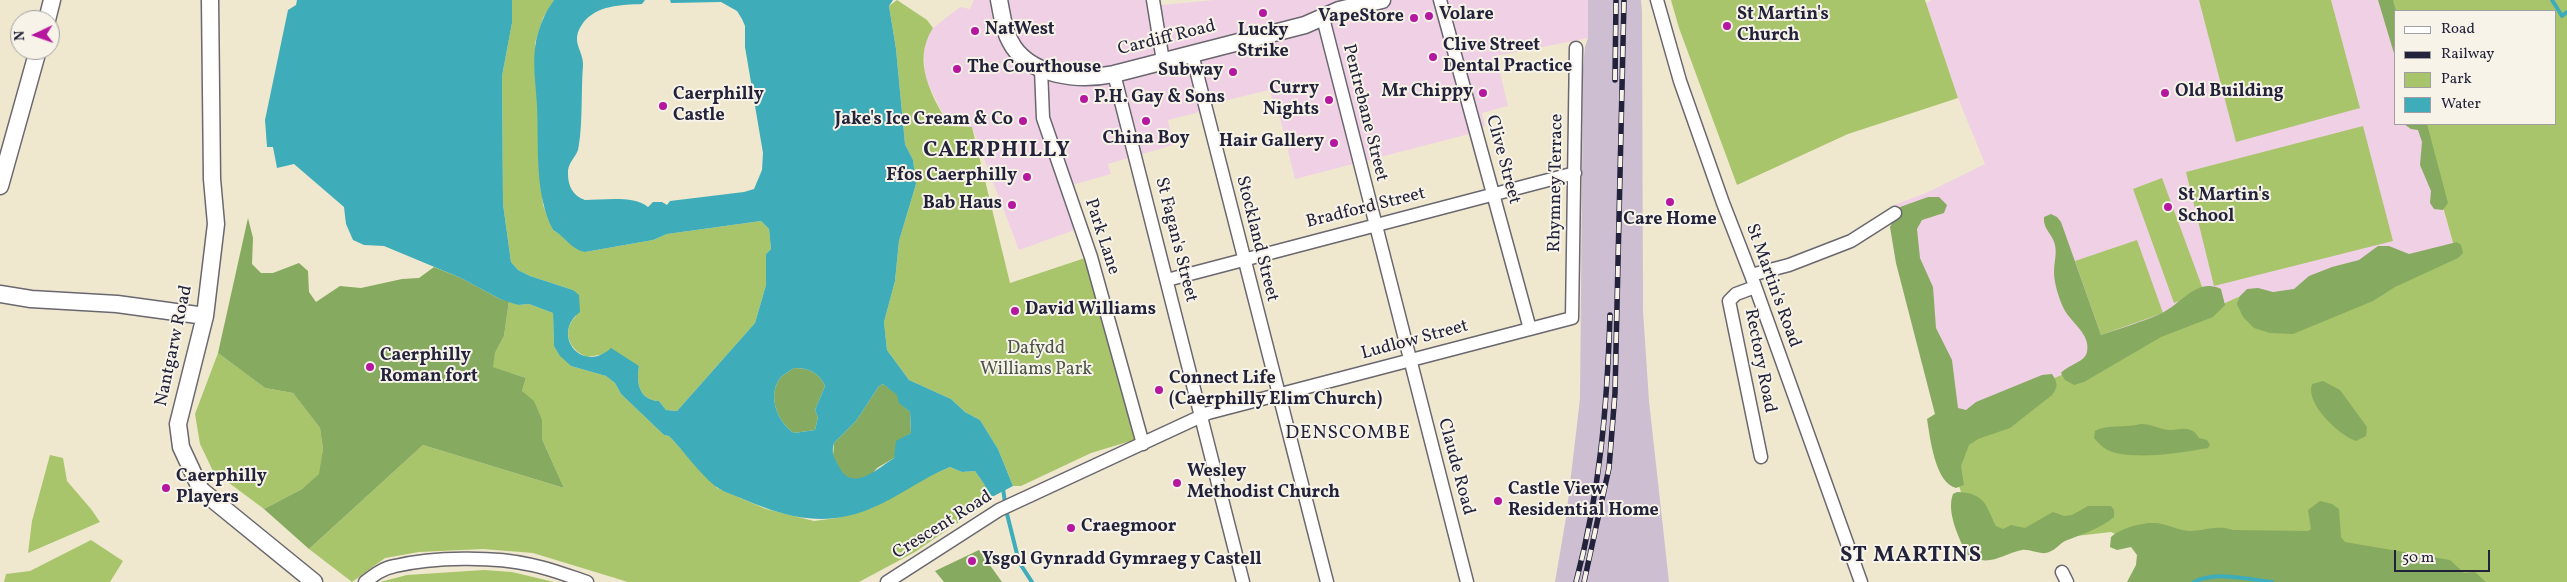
<!DOCTYPE html>
<html>
<head>
<meta charset="utf-8">
<style>
  body { margin:0 }
  #map { position:relative; width:2567px; height:582px; overflow:hidden; background:#efe8cf; font-family:Vollkorn,serif }
  canvas { display:block }
  .legend { position:absolute; left:2394px; top:10px; width:162px; height:115px; box-sizing:border-box; background:#f7f3e8; border:1px solid #a29fa3; margin:0; padding:6px 9px; list-style:none; font-size:15px; color:#22223b }
  .legend li { display:flex; align-items:center; gap:10px; height:25px }
  .legend b { width:25px; border:1px solid #a29fa3 }
  .north { position:absolute; left:10px; top:10px; width:50px; height:50px; box-sizing:border-box; background:#f7f3e8; border:1px solid #a29fa3; border-radius:50%; rotate:267deg; font-size:14px; font-weight:700; line-height:20px; text-align:center; color:#22223b }
  .north::after { content:''; display:block; margin:auto; width:18px; height:22px; background:#b5179e; clip-path:polygon(50% 0,100% 100%,50% 72%,0 100%) }
  .scale { position:absolute; left:2394px; top:550px; width:96px; height:22px; box-sizing:border-box; border:2px solid #22223b; border-top:0; padding-left:6px; font-size:15px; line-height:18px; white-space:nowrap; color:#22223b; -webkit-text-stroke:4px #f7f3e8; paint-order:stroke }
</style>
</head>
<body>
<div id="map">
<canvas width="2567" height="582"></canvas>
<ul class="legend">
<li><b style="height:6px;background:#fff"></b>Road</li>
<li><b style="height:6px;background:#22223b"></b>Railway</li>
<li><b style="height:14px;background:#a9c56b"></b>Park</li>
<li><b style="height:14px;background:#3eadb9"></b>Water</li>
</ul>
<div class="north">N</div>
<div class="scale">50 m</div>
</div>
<script>
const ctx = document.querySelector('canvas').getContext('2d');
ctx.lineJoin = 'round';
function fillPath(path, color) {
  ctx.fillStyle = color;
  ctx.fill(path, 'evenodd');
}
function strokePath(path, color, width, dash) {
  ctx.strokeStyle = color;
  ctx.lineWidth = width;
  ctx.lineCap = dash ? 'butt' : 'round';
  ctx.setLineDash(dash || []);
  ctx.stroke(path);
}
function write(font, color, halo, rows, align = 'center') {
  ctx.font = font + ' Vollkorn,serif';
  ctx.lineWidth = 4;
  ctx.setLineDash([]);
  ctx.textBaseline = 'middle';
  ctx.strokeStyle = halo;
  ctx.fillStyle = color;
  for (const [text, x, y, turn = 0] of rows) {
    ctx.save();
    ctx.translate(x, y);
    ctx.rotate((+turn || 0) * Math.PI / 180);
    ctx.textAlign = isNaN(turn) ? turn : align;
    if (halo) ctx.strokeText(text, 0, 0);
    ctx.fillText(text, 0, 0);
    ctx.restore();
  }
}
fillPath(new Path2D(`
  M974 0H1143L1162 5 1214 0H1588V38L1496 56 1508 106 1482 113 1485 126 1469 134 1295 179 1280 118 1269 90 1215 103 1196 113 1168 120 1173 145 1108 164 1111 174 1072 185 1042 111 1080 228 1019 250 972 127 949 126 925 78 924 51 927 37 933 28 960 7 970 9Z
  M1932 0H2386L2396 39V124H2420L2455 251 2269 325 2252 291 1966 417 1935 414 1896 263 1890 227 1895 219 1894 205 1926 193 1985 164 1958 98 1926 3Z`), '#f0d0e5');
fillPath(new Path2D(`
  M1588 0H1641L1642 11 1643 311 1649 401 1669 582H1555L1566 518 1580 399 1583 69 1585 47 1588 38Z`), '#cebed2');
fillPath(new Path2D(`
  M512 0H554L543 18 535 43 541 182 543 205 553 230C564 236 572 249 585 252L653 240 667 234 761 221 769 229 771 249 766 254V285L755 323 677 411 666 410 659 401C639 400 636 383 639 366L605 354 587 357C569 350 561 331 576 316L573 290 530 276 518 270 511 262 503 204 502 76 512 23Z
  M897 0 927 20 933 28C911 62 932 95 949 126L972 127 1010 283 1091 256 1144 437 1091 453 1021 486H1013L998 449 980 420 965 412 951 399 909 380 887 350 884 322 895 281 899 241 916 184 913 160 905 144 896 49 889 6Z
  M1671 0H1925L1958 98 1848 134 1737 185 1679 28Z
  M2199 0H2331L2360 108 2236 142Z
  M2386 0H2567V582H2308L2159 555 2111 532 2042 540 1992 554 1961 492 1935 414 1966 417 2252 291 2269 325 2455 250 2420 124H2556V11H2396Z
  M2363 126 2393 241 2214 286 2186 172Z
  M2162 178 2204 292 2174 303 2133 189Z
  M2137 240 2163 313 2101 335 2075 261Z
  M509 301 518 305 529 304 553 313 554 346 571 366 606 376 615 383 621 394 664 435 669 436 717 488 766 509 814 521 837 518 872 508 922 479 950 467 962 472 975 471 984 484 990 498 988 502 915 552 859 582H628L533 553 483 549 419 552 385 558 352 582 309 549 423 445 564 488 542 439V420L522 391 526 378 492 367 495 353 504 336Z
  M218 353 265 388 293 393 320 428 323 449 320 474 302 489 264 509 213 471 200 444 195 414Z
  M50 455 63 458 67 481 91 509 100 522 28 553 32 521Z
  M91 540 123 561 110 582H4L6 574 30 571Z
  M484 570 512 572 554 582H380L407 575Z`), '#a9c56b');
fillPath(new Path2D(`
  M2378 0H2393L2396 11V60Z
  M2404 124H2427L2448 203 2443 210 2434 209 2430 203 2431 191 2420 165 2422 142 2418 130 2411 129Z
  M1928 197H1939L1947 205 1944 213 1922 220 1917 229 1920 258 1933 287 1936 328 1952 360 1958 408 1966 410 1976 402 2042 375 2052 374C2058 383 2058 387 2052 395L2010 428 1978 439 1969 445 1961 466 1964 485 1956 488C1935 483 1930 437 1927 419L1935 414 1896 263 1890 227 1900 207Z
  M2051 214 2057 217 2061 222 2101 335C2121 328 2142 322 2160 314 2181 305 2196 277 2221 289L2225 305 2213 317 2161 337 2084 382 2074 385 2065 380 2061 373C2068 365 2085 362 2087 352 2091 334 2071 323 2064 309 2059 299 2054 283 2054 272 2054 262 2057 254 2055 245 2053 234 2043 230 2044 217Z
  M248 218 253 238 252 264 261 273H273L299 263 308 271 309 292 316 302 340 286 361 288 402 279 419 278 434 267 461 278 500 299 509 301 504 336 495 353 493 367 526 378 522 391 534 401 542 420V439L564 488 423 445 309 549 264 509 302 489 319 474 323 449 320 428 293 393 265 388 218 353Z
  M2457 242 2461 245 2463 253 2458 258 2395 287 2373 301 2293 334 2270 333 2254 328 2243 317 2237 304 2240 296 2247 289 2258 288 2273 292 2294 289 2309 276 2332 267 2359 260 2378 246H2389L2409 254Z
  M794 368C808 368 819 372 825 386L815 410 818 417 815 430 794 433C778 423 766 395 781 377 784 374 790 371 794 368Z
  M2323 381 2340 390 2367 427 2366 436 2356 441C2339 435 2305 404 2312 384Z
  M883 384 898 395 900 403 910 412 911 433 903 438 894 458 877 468 871 475 855 480 845 476 840 471 833 457 834 443 856 421 879 386Z
  M2141 424C2154 424 2159 430 2171 430 2176 430 2182 428 2187 429 2193 430 2196 433 2199 438L2207 440 2210 445 2208 448C2179 453 2145 459 2116 453 2106 451 2100 445 2094 438L2095 431C2107 424 2126 428 2141 424Z
  M1957 492C1985 493 1985 504 1996 526L2003 529 2011 525 2025 528 2053 512 2064 516 2072 515 2088 506H2111L2114 510V517C2100 529 2082 534 2065 541 2058 545 2055 551 2046 553 2038 554 2030 549 2022 550 2002 554 1990 568 1967 555 1959 538 1946 512 1953 494Z
  M2320 501 2332 504 2339 509 2341 537 2345 542 2450 560 2464 573 2475 572 2486 582H2127L2136 565 2137 555 2131 547 2117 550 2110 547 2111 537C2119 529 2142 522 2154 523 2166 523 2178 531 2192 531 2207 530 2218 525 2233 530L2308 531 2311 529 2308 510Z
  M979 550 1002 582H944L935 571Z`), '#86aa5f');
fillPath(new Path2D(`
  M297 0H512V23L502 76 503 204 511 262 518 270 530 276 573 290 579 295 580 312C550 334 582 375 611 348L639 366C636 383 639 400 659 401L666 410 677 411 755 323 766 285V254L771 249 769 229 761 221 667 234 653 240 585 252C572 250 564 236 553 230 534 193 539 147 537 106 536 86 532 62 536 41 539 27 545 12 554 0H645L642 4C621 5 597 5 583 23 569 42 584 50 583 66 581 89 583 128 578 150 575 158 567 164 568 174 568 186 573 196 585 200 603 200 634 195 648 207L653 202H662L667 205 670 201 744 192 754 189 762 170 763 153 745 47V26L742 19 737 11 721 2 671 3 670 0H893L889 6 896 49 905 144 913 160 916 184 899 241 895 281 884 322 887 350 909 380 951 399 965 412 980 420 998 449 1013 486 990 498 984 484 975 471 962 472 950 467C922 478 899 497 872 508 826 528 787 518 743 499 734 495 723 492 715 486 697 471 685 452 669 436L664 435 621 394 615 383 606 376 571 366 560 356 554 346 553 313 529 304 518 305 500 299 461 278 384 246 364 245 353 240 346 224 344 207 294 164 277 168 273 147H267L265 120 288 10 296 5ZM794 368C808 368 819 372 825 386L815 410 818 417 815 430 794 433C778 423 766 395 781 377 784 374 790 371 794 368ZM883 384 897 395 899 403 910 412 911 433 896 441 894 458C877 469 851 494 838 465 834 457 831 453 834 443L856 421 879 386Z`), '#3eadb9');
strokePath(new Path2D(`
  M2552 0 2562 16 2567 12
  M1003 488 1005 503
  M1006 510 1019 562 1032 582
  M2194 582C2216 571 2247 579 2272 582`), '#3eadb9', 4);
const minor = new Path2D(`
  M1153 0 1163 61
  M1440 0 1530 329
  M1657 0 1680 81 1723 203 1751 275 1861 582
  M1323 18 1467 582
  M1192 54 1327 582
  M1041 69 1043 118 1091 257 1143 444
  M1114 74 1243 582
  M1751 275 1789 265 1851 241 1895 213
  M1167 280 1575 173
  M1755 287 1736 294 1729 301 1761 457
  M2062 572 2067 582
  M365 582C374 575 383 568 395 566 433 557 494 556 532 565 551 569 569 576 587 582
  M887 582 999 510 1208 413 1572 318 1576 48`);
const major = new Path2D(`
  M210 0 212 179 216 224 205 316 178 424 181 447 201 490 314 582
  M999 0C1002 14 1003 29 1010 41 1028 77 1080 81 1114 74L1305 25 1339 10 1382 0
  M47 20 52 0
  M0 186 38 50
  M0 294 31 299 117 304 205 316`);
strokePath(minor, '#6a676f', 15);
strokePath(major, '#6a676f', 19);
strokePath(minor, '#fff', 12);
strokePath(major, '#fff', 16);
const rail = new Path2D(`
  M1615 80 1616 0
  M1576 582C1600 491 1607 409 1610 315
  M1584 582 1609 468 1615 393 1624 0`);
strokePath(rail, '#22223b', 5.5);
strokePath(rail, '#f7f3e8', 4, [11]);
for (const [x, y, r, color] of [
  [1263,13,5,"#b5179e"],
  [1429,16,5,"#b5179e"],
  [1414,18,5,"#b5179e"],
  [1727,26,5,"#b5179e"],
  [975,31,5,"#b5179e"],
  [1433,57,5,"#b5179e"],
  [957,69,5,"#b5179e"],
  [1233,72,5,"#b5179e"],
  [1483,93,5,"#b5179e"],
  [2165,93,5,"#b5179e"],
  [1084,99,5,"#b5179e"],
  [1329,100,5,"#b5179e"],
  [663,106,5,"#b5179e"],
  [1023,121,5,"#b5179e"],
  [1146,121,5,"#b5179e"],
  [1334,143,5,"#b5179e"],
  [1027,177,5,"#b5179e"],
  [1670,202,5,"#b5179e"],
  [1012,205,5,"#b5179e"],
  [2168,207,5,"#b5179e"],
  [1015,311,5,"#b5179e"],
  [370,367,5,"#b5179e"],
  [1159,390,5,"#b5179e"],
  [1177,483,5,"#b5179e"],
  [166,488,5,"#b5179e"],
  [1498,501,5,"#b5179e"],
  [1071,528,5,"#b5179e"],
  [972,561,5,"#b5179e"]
]) {
  const dot = new Path2D();
  dot.arc(x, y, r, 0, 2 * Math.PI);
  ctx.fillStyle = color;
  ctx.fill(dot);
  strokePath(dot, '#f7f3e8', 2);
}
write('bold 18px', '#22223b', '#f7f3e8', [
  ["Volare",1439,16],
  ["St Martin's",1737,16],
  ["Church",1737,37],
  ["VapeStore",1404,18,"right"],
  ["NatWest",985,31],
  ["Lucky",1263,32,"center"],
  ["Strike",1263,53,"center"],
  ["Clive Street",1443,47],
  ["Dental Practice",1443,68],
  ["The Courthouse",967,69],
  ["Subway",1223,72,"right"],
  ["Curry",1319,90,"right"],
  ["Nights",1319,111,"right"],
  ["Mr Chippy",1473,93,"right"],
  ["Old Building",2175,93],
  ["Caerphilly",673,96],
  ["Castle",673,117],
  ["P.H. Gay & Sons",1094,99],
  ["Jake's Ice Cream & Co",1013,121,"right"],
  ["China Boy",1146,140,"center"],
  ["Hair Gallery",1324,143,"right"],
  ["Ffos Caerphilly",1017,177,"right"],
  ["St Martin's",2178,197],
  ["School",2178,218],
  ["Bab Haus",1002,205,"right"],
  ["Care Home",1670,221,"center"],
  ["David Williams",1025,311],
  ["Caerphilly",380,357],
  ["Roman fort",380,378],
  ["Connect Life",1169,380],
  ["(Caerphilly Elim Church)",1169,401],
  ["Wesley",1187,473],
  ["Methodist Church",1187,494],
  ["Caerphilly",176,478],
  ["Players",176,499],
  ["Castle View",1508,491],
  ["Residential Home",1508,512],
  ["Craegmoor",1081,528],
  ["Ysgol Gynradd Gymraeg y Castell",982,561]
], 'left');
write('18px', '#22223b', '#f7f3e8', [
  ["Cardiff Road",1167,39,-14],
  ["Pentrebane Street",1364,113,76],
  ["Clive Street",1502,160,75],
  ["Rhymney Terrace",1557,183,-89],
  ["Bradford Street",1366,209,-14],
  ["Park Lane",1101,237,72],
  ["Stockland Street",1256,239,76],
  ["St Fagan's Street",1175,240,76],
  ["St Martin's Road",1772,286,70],
  ["Ludlow Street",1415,341,-15],
  ["Nantgarw Road",175,346,-78],
  ["Rectory Road",1759,361,79],
  ["Claude Road",1455,467,75],
  ["Crescent Road",943,526,-32]
]);
write('18px', '#4a5349', '#f7f3e8', [
  ["Dafydd",1036,350],
  ["Williams Park",1036,371]
]);
ctx.letterSpacing = '1px';
write('19px', '#22223b', '#f7f3e8', [
  ["DENSCOMBE",1348,435]
]);
ctx.letterSpacing = '0px';
ctx.letterSpacing = '1px';
write('bold 22px', '#22223b', '#f7f3e8', [
  ["CAERPHILLY",997,152],
  ["ST MARTINS",1911,557]
]);
ctx.letterSpacing = '0px';
</script>
</body>
</html>
